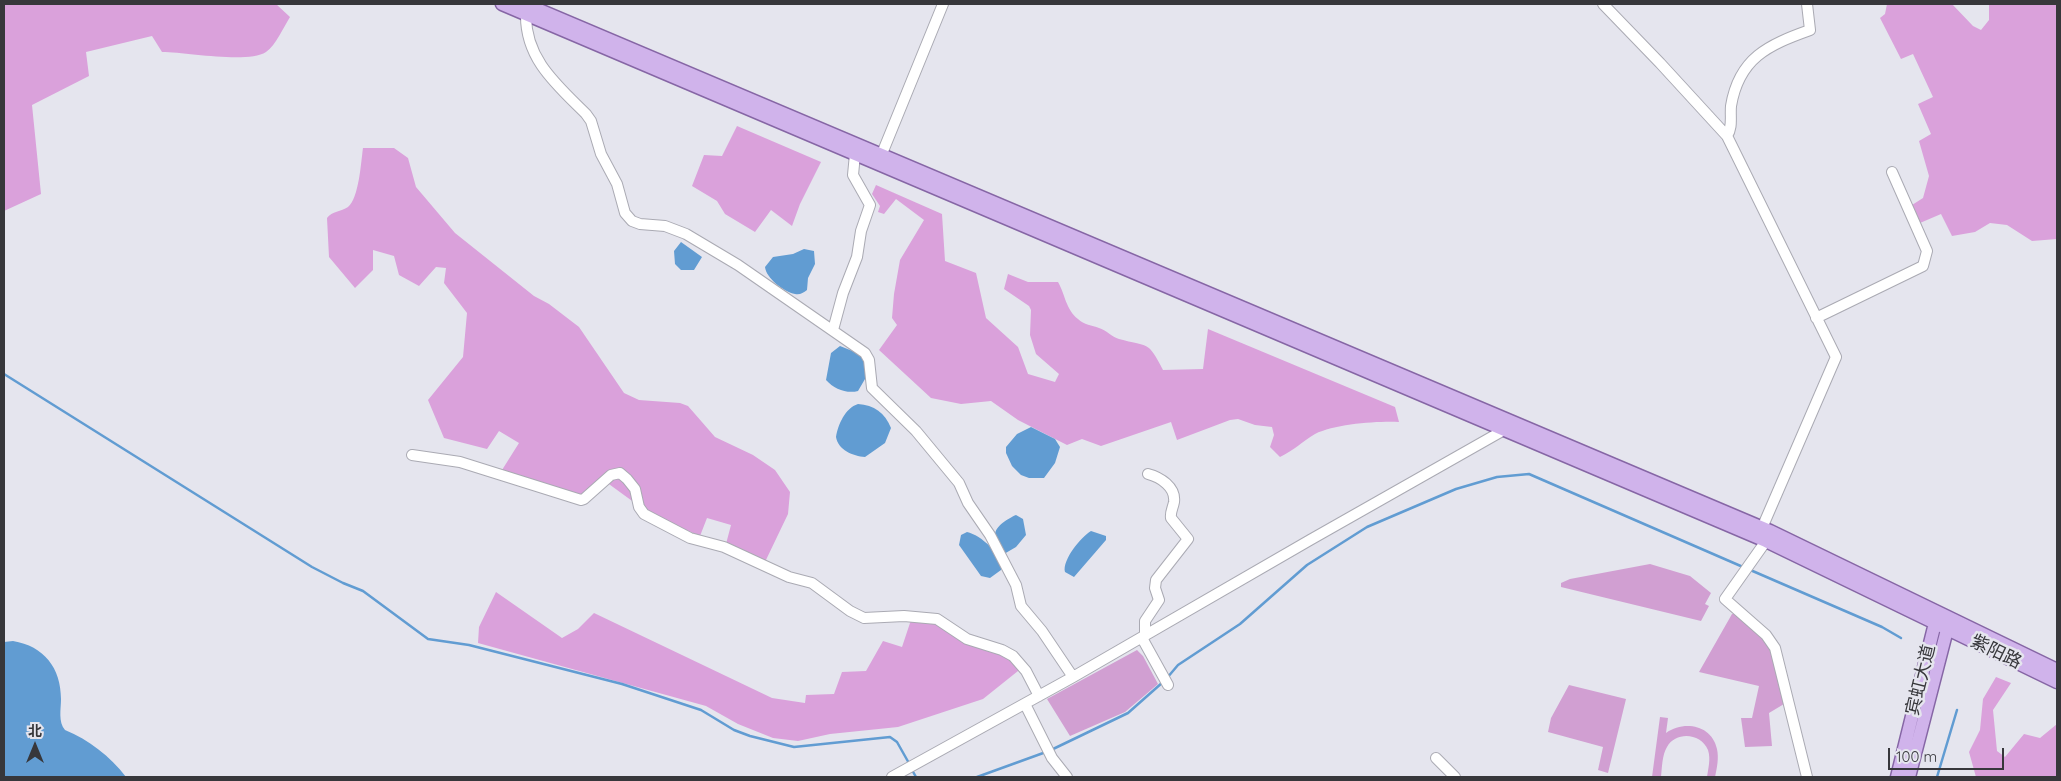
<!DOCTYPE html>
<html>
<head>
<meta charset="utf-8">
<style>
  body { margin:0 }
  #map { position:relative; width:2061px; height:781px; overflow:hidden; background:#e5e5ee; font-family:Quicksand,"Noto Sans SC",sans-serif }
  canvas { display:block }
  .frame { position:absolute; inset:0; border:5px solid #37373b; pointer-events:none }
  .north { position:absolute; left:10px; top:721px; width:50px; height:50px; -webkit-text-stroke:4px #e5e5ee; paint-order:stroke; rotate:0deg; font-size:14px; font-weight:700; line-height:20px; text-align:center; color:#37373b }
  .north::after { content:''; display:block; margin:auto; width:18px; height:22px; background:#37373b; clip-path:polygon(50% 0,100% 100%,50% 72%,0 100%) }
  .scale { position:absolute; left:1888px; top:748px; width:116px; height:22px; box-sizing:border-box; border:2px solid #37373b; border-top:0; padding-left:6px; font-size:15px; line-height:18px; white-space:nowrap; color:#37373b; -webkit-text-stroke:4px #e5e5ee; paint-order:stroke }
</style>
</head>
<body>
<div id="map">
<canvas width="2061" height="781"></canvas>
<div class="frame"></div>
<div class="north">北</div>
<div class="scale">100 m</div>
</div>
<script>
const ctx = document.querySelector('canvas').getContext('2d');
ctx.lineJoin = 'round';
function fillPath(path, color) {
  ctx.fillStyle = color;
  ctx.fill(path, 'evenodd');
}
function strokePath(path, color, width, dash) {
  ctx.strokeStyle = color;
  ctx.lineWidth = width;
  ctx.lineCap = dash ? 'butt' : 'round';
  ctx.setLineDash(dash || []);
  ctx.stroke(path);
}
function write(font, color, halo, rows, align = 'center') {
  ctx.font = font + ' Quicksand,"Noto Sans SC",sans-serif';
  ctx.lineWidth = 5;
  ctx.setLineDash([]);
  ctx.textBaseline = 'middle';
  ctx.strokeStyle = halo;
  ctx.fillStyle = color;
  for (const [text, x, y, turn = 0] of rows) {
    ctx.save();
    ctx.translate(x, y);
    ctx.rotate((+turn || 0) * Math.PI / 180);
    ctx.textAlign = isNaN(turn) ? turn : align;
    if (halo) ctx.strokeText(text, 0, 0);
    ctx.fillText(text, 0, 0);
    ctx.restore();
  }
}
fillPath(new Path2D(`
  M1650 564 1690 576 1711 593 1705 604 1709 606 1701 621 1561 587V583L1570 579Z
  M1732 614H1734L1764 637 1773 652 1784 704 1769 713 1772 746 1745 747 1741 718H1752L1759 686 1699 672Z
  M1137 650 1143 656 1158 684 1125 712 1070 736 1047 699Z
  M1569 685 1626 699 1608 773 1598 770 1603 747 1548 732 1551 718Z
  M1660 717 1668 718 1666 733C1684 720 1712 725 1717 749 1719 758 1717 768 1715 777H1707C1708 769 1711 759 1708 750 1701 733 1676 731 1667 747 1662 755 1662 768 1661 777H1652Z`), '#d19fd2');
fillPath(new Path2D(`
  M4 4H276L290 17C283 28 276 45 266 52 247 64 187 52 162 52L152 36 86 52 89 76 32 105 41 194 4 211Z
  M1887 4H1952L1973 26 1981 30 1989 20V4H2057V239L2032 241 2007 225 1990 223 1975 232 1952 236 1941 214 1920 223 1912 205 1923 198 1929 176 1919 141 1931 134 1918 104 1933 97 1913 54 1901 59 1880 18 1885 14Z
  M737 126 821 162 800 204 792 226 771 210 755 232 725 214 717 201 692 186 704 155 722 156Z
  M363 148H394L408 158 416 187 455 233 534 296 549 304 579 327 624 393 639 400 680 403 688 406 715 437 753 455 775 470 790 492 788 514 765 562 726 544 731 525 707 518 700 536 650 514 602 479 581 497 502 470 519 443 499 431 487 449 444 438 428 400 463 357 467 313 444 283 446 268 436 267 419 286 399 275 394 256 373 250V270L355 288 329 257 327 218C332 211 341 212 348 207 359 198 361 162 363 148Z
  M876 185 942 214 945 261 976 273 986 318 1018 347 1028 374 1055 382 1059 374 1036 354 1030 335 1031 310 1029 306 1004 289 1008 274 1028 282H1058C1065 294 1066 310 1078 319 1084 325 1092 325 1099 328 1106 330 1112 337 1119 339 1148 347 1148 340 1163 370L1203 369 1208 329 1395 407 1399 422C1377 421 1335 424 1315 434 1303 441 1293 451 1280 457L1270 447 1274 435 1272 427 1255 425 1238 419 1230 420 1177 440 1171 422 1101 446 1082 439 1067 445 1018 420 991 401 961 404 931 398 879 350 897 325 892 318 894 294 900 260 924 220 896 199 884 214 878 212 880 206 872 194Z
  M496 592 562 638 578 629 594 613 772 698 805 703 806 695 834 694 842 672 866 671 883 641 902 647 911 620H930L1006 654 1020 666 1018 671 983 699 898 727 830 734 798 741 773 738 738 724 706 706 478 643 479 627Z
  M1996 677 2011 683 1993 710 1997 751 2005 757 2024 734 2040 738 2057 724V777H1976L1969 752 1980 730 1983 699Z`), '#daa1db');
fillPath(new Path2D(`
  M681 242 702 257 694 270H681L675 264 674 251Z
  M804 249 814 251 815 264 808 278 807 290C803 293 800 295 795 294 784 292 766 278 765 267L773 257 793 254Z
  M840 346 860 354 865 360V379L858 391C847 394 834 389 826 380L831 353Z
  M858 404C874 405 885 413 891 428L885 443 865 457C853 456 838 450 836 437 838 425 845 408 858 404Z
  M1031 427 1055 439 1060 447 1055 463 1044 478H1029L1021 475 1012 466 1006 453V447L1017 434Z
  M1016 515 1023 519 1026 535 1016 547 1004 554C1002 549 996 541 995 535 995 526 1009 518 1016 515Z
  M1091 531 1106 536V540L1074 577 1065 572C1062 560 1081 537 1091 531Z
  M967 532C981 535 1003 555 1001 570L990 578 981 576 959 545 961 535Z
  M13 641C44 646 61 668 61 699 61 709 58 722 65 730 89 740 110 756 126 777H4V642Z`), '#619cd2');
strokePath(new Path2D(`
  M4 374 312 567 343 583 363 591 428 639 469 645 622 684 701 710 734 730 750 736 794 747 890 737 897 742 910 765
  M1748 569 1882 627 1901 638
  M1167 678 1178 665 1240 624 1307 565 1367 527 1456 489 1497 477 1529 474 1743 567
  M1051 750 1128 713 1163 682
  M912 770 916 777
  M977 777 1046 752
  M1937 777 1957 710`), '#619cd2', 2.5);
const minor = new Path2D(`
  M1603 4 1660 63 1727 136 1836 357 1762 528
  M526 14C525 59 557 85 586 114L591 121 601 154 617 184 625 213 632 221 640 224 665 226 686 234 738 265 865 353 869 360 872 388 916 431 959 483 968 503 990 535 1016 585 1021 606 1042 631 1073 677
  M1727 136C1733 127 1730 117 1731 106 1739 58 1768 45 1810 30L1807 4
  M881 156 943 4
  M1816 318 1923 266 1927 251 1892 172
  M833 330 843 293 857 257 861 231 870 205 853 175 855 154
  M412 455 460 462 581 500 584 499 611 475 620 473 627 479 635 489 639 507 644 514 690 538 724 547 789 577 812 583 850 611 864 618 904 616 937 619 967 639 1002 650 1013 656 1026 671 1039 696
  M1766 541 1725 599 1766 635 1775 648 1807 777
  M1145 636V621L1159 600 1155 588 1156 580 1188 539 1171 518C1170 512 1173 508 1174 502 1176 487 1160 477 1148 474
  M1142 638 1168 685
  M1025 704 1052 758 1067 777
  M1436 758 1455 777
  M892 777 1073 677 1310 540 1504 430`);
const major = new Path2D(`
  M502 4 1766 541 2057 682
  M525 4 1770 531 2057 670
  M1897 777 1937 615
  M1909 777 1949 622`);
strokePath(minor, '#aaaab3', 12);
strokePath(major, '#8666a5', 15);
strokePath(minor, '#fff', 10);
strokePath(major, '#d0b3eb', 12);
write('18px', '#37373b', '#e5e5ee', [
  ["紫阳路",1996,652,26],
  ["宾虹大道",1921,680,-76]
]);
</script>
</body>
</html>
